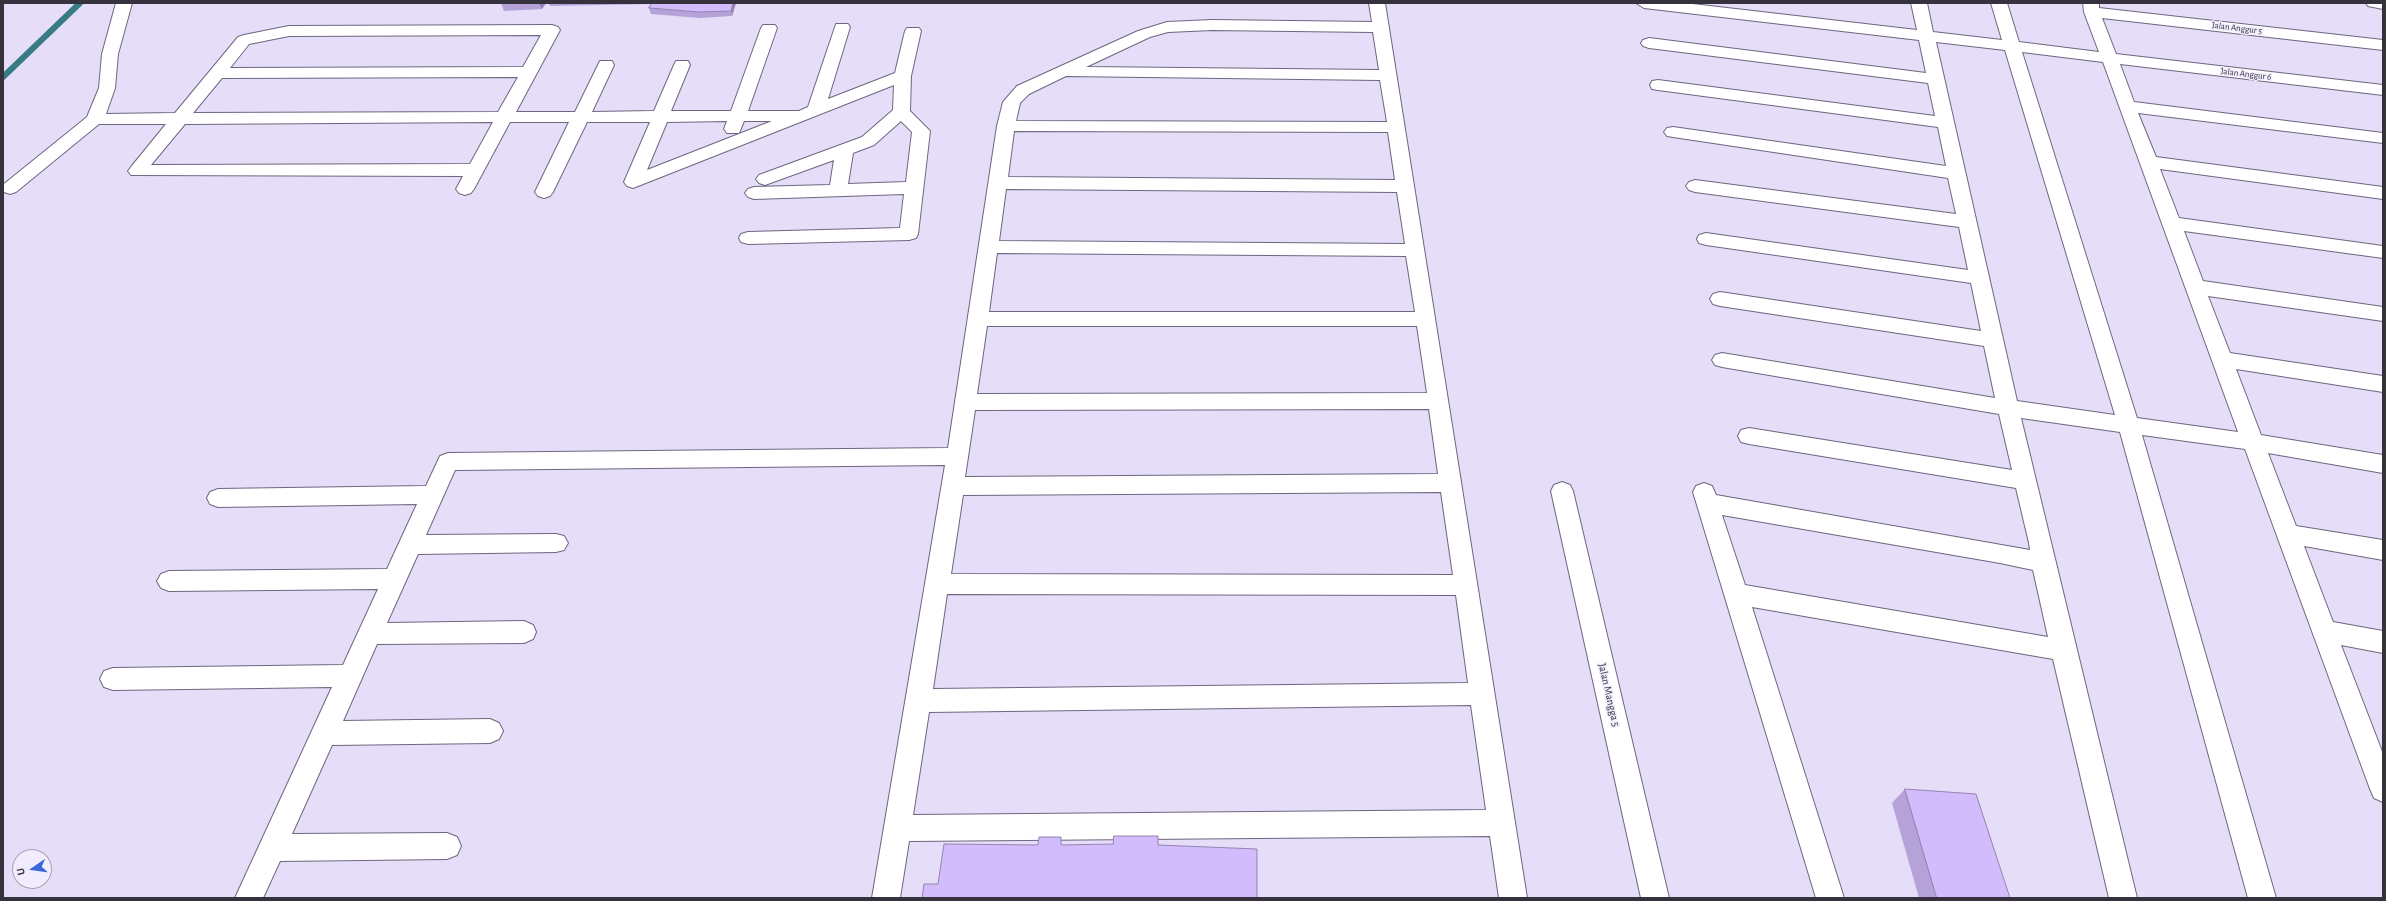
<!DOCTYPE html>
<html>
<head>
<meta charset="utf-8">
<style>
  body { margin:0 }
  #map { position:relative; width:2386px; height:901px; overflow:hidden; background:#e6ddf9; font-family:"Alegreya Sans",sans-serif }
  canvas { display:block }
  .frame { position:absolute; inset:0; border:4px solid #35323d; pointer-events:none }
  .north { position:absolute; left:12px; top:849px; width:40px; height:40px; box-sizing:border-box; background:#f1ecfd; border:1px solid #a6a2b0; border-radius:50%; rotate:257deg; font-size:11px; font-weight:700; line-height:16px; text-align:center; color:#35323d }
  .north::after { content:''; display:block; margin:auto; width:14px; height:18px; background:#3b68d9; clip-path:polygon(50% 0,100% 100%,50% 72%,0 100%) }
</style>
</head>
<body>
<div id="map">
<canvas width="2386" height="901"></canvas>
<div class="frame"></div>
<div class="north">U</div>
</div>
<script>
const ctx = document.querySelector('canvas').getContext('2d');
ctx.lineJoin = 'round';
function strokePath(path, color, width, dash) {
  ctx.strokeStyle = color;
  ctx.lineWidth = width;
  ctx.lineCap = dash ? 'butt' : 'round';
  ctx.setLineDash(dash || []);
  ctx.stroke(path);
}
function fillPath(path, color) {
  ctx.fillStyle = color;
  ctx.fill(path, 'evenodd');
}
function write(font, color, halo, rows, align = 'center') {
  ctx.font = font + ' "Alegreya Sans",sans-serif';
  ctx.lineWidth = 3;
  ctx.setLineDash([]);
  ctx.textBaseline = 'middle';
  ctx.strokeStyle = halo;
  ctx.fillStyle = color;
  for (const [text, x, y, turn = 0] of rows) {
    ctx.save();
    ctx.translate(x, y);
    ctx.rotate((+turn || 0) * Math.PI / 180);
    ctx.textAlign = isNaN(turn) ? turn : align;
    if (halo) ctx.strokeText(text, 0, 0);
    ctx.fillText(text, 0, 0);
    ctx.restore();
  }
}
strokePath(new Path2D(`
  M3 77 80 3`), '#377c82', 6);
const minor = new Path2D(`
  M116 3H132L118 54 115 88 106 114 175 113 238 37 244 35 289 26 552 25 558 27 560 30 516 112H575L598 65 600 61H612L614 65 592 112 654 111 674 65 676 61H688L690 65 671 111H731L761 28 763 25H775L777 28 748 111H799L808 107 836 24H848L850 27 828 99 895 73 905 31 907 28H919L921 31 911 76 910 111 930 131 918 234 916 238 909 240 748 244 741 242 739 238 741 234 748 232 900 228 904 194 754 199 748 197 745 193 748 189 754 187 830 185 834 160 765 185 759 183 756 179 759 175 862 137 893 110 894 85 633 188 627 186 624 182 650 122H587L553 192 550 196 544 198 538 196 535 192 569 122H510L474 189 471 193 465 195 459 193 456 189 463 176 131 175 128 171 131 167 166 124H99L16 192 10 194 4 192V184L87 117 99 88 102 54ZM541 35 523 67 230 68 249 44 289 36ZM518 77 498 112 193 113 222 78ZM727 121 724 129 727 133H739L744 121H772L647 170 667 122ZM901 121 912 132 906 182 848 184 853 153 874 145ZM493 122 470 164 151 165 185 124Z
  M1369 3H1385L1527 898H1499L1490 836 909 841 900 898H872L945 465 455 470 426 535 556 534 564 536 568 543 564 550 556 552 418 554 387 623 524 621 533 625 536 632 533 639 524 643 377 644 343 721 490 719 499 723 503 731 499 739 490 743 332 745 292 834 447 833 457 837 461 846 457 855 447 859 280 861 263 898H235L332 687 113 690 104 687 100 679 104 671 113 668 343 665 378 589 169 591 161 588 157 581 161 574 169 571 387 569 417 504 218 507 210 504 207 498 210 492 218 489 426 486 440 456 448 453 948 448 997 126 1003 102 1017 86 1138 31 1167 22 1212 20 1372 22ZM1212 30 1373 32 1379 70 1086 67 1150 37 1168 32ZM1066 76 1380 80 1387 122 1016 121 1020 103 1029 94ZM1014 131 1388 132 1395 180 1008 177ZM1006 189 1397 192 1405 244 999 241ZM997 253 1406 256 1415 312H989ZM987 326H1417L1427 393 977 394ZM1429 409 1438 474 965 477 975 410ZM1441 492 1453 575 951 574 963 495ZM947 594 1456 595 1468 683 933 689ZM1471 705 1486 810 913 815 929 712Z
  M1636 3H1684L1917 30 1911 3H1927L1933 32 2002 40 1991 3H2007L2019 42 2099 52 2084 12 2083 3H2099V8L2383 40V50L2102 18 2116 54 2383 85V95L2120 64 2134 102 2383 133V143L2138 113 2156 157 2383 187V199L2160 169 2179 218 2383 246V258L2184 231 2203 281 2383 307V321L2208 296 2230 353 2383 376V392L2236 369 2261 435 2383 455V473L2268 453 2296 526 2383 540V560L2304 546 2333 622 2383 631V653L2341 645 2383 754V802L2374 798 2370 789 2245 449 2142 435 2276 898H2248L2120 432 2021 418 2137 898H2109L2053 659 1752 607 1844 898H1816L1693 492 1696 486 1704 483 1712 486 1716 495 2030 550 2029 543 2016 488 1749 444 1741 442 1738 436 1741 430 1749 428 2012 470 1999 414 1722 367 1715 365 1712 360 1715 355 1722 353 1995 398 1984 346 1720 306 1713 304 1710 299 1713 294 1720 292 1981 331 1971 283 1706 245 1699 243 1697 239 1699 235 1706 233 1968 270 1959 227 1695 192 1689 190 1686 186 1689 182 1695 180 1956 214 1948 178 1673 137 1667 136 1664 132 1667 128 1673 127 1946 166 1938 127 1658 90 1652 89 1650 85 1652 81 1658 80 1935 116 1928 83 1649 48 1643 46 1641 43 1643 40 1649 38 1926 73 1919 40 1644 8ZM1936 42 2005 50 2115 415 2017 401ZM2022 52 2103 62 2238 432 2137 418ZM1722 515 2000 563 2033 570 2048 637 1745 585Z
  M2366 3H2383V9L2368 6Z
  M1562 482 1570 485 1573 491 1669 898H1641L1551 491 1554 485Z`);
strokePath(minor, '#6e667f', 2);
fillPath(minor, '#fff');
fillPath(new Path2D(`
  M501 3H546L542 9 504 11Z
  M549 3H736L732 16 700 18 651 14 649 8 652 4 550 6Z
  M1905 789 2010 898H1919L1892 803Z`), '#b5a2d9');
fillPath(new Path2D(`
  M539 3H546L542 9Z
  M733 3H736L732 16 731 11Z`), '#9384b0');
const building = new Path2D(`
  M652 3H733L731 11 699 12 649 8Z
  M1905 789 1976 794 2010 898H1937Z
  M1114 836H1158V845L1257 849V898H922L924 884H938L944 844 1038 845 1039 837H1061V845L1113 844Z`);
fillPath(building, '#d2bcfc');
strokePath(building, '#9384b0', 1);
write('9px', '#35323d', '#f1ecfd', [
  ["Jalan Anggur 5",2237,28,7],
  ["Jalan Anggur 6",2246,74,7]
]);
write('11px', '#35323d', '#f1ecfd', [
  ["Jalan Mangga 5",1609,695,77]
]);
</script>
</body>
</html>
